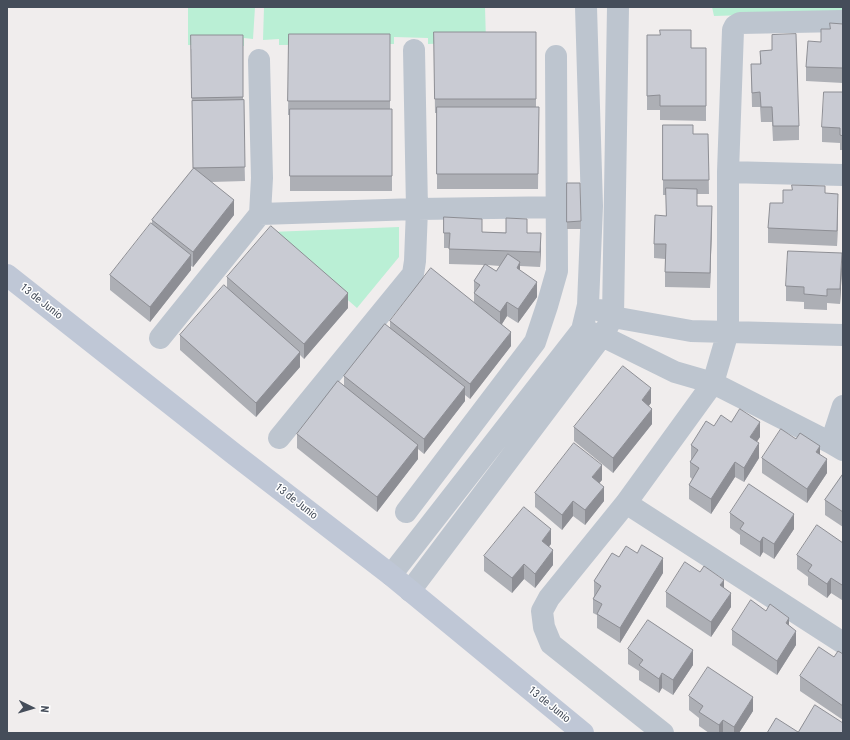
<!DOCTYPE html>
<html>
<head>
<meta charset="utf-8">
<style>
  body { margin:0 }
  #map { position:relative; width:850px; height:740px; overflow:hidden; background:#f0eded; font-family:"Roboto Condensed",sans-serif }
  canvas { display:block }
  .frame { position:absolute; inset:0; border:8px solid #454d5a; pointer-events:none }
  .north { position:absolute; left:12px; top:688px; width:40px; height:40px; -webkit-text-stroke:3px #fff; paint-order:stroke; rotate:95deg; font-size:11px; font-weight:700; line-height:16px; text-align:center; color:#454d5a }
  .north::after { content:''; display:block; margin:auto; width:14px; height:18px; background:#454d5a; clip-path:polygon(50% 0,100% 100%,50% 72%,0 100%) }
</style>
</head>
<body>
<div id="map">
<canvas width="850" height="740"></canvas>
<div class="frame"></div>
<div class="north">N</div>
</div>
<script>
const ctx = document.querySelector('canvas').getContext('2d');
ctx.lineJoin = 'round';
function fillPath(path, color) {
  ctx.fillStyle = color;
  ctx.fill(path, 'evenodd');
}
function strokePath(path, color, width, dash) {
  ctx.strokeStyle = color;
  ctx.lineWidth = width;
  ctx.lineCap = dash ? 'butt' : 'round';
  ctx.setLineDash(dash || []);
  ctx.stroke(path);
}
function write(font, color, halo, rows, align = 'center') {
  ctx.font = font + ' "Roboto Condensed",sans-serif';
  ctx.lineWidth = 3;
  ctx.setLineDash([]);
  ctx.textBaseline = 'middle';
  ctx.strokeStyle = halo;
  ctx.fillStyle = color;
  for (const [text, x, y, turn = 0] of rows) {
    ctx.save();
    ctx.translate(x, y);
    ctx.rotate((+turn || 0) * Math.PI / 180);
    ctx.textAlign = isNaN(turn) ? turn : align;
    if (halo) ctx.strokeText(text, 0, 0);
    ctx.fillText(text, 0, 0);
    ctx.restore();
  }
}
fillPath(new Path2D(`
  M188 7H255L253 39 244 38V46L188 45Z
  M264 7H485L486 42 428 44V38L394 37V44L279 45V39L263 40Z
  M712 7H843V12L714 16Z
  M399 227V257L357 308 270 232Z`), '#baefd5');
strokePath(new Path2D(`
  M259 60 262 178 260 214 417 209 567 207
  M728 172 843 175
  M599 310 613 317 691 331 843 335
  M589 332 602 336 675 372 713 383 831 443 843 450
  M160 338 260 214
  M279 438 413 274 415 261 417 209 414 50
  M831 443 843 406
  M626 503 843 643
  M406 512 535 342 547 306 557 271 556 56
  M391 575 582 330 588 305 592 206 586 7
  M410 591 602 336 613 317 618 7
  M663 733 551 644 544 627 542 611 549 598 626 503 713 383 728 332V172L733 30 735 26 740 23 843 21`), '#bdc5cf', 22);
strokePath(new Path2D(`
  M7 275 234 454 391 575 583 733`), '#bfc7d6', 22);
fillPath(new Path2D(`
  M843 24V83L806 81V67L821 42 830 29Z
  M434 32H536V107H539L538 189H437V113H435Z
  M289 34H390V109H392V191H290V115H288Z
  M243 35V100L245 181 211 182 234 215 193 267 191 266V270L150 322 110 290V275L152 224V220L193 169 191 49Z
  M647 35 691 48H706V121L660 120V110H647Z
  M772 35 799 126V140L773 141 772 122H761L760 107H752L751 64H760V51L772 50Z
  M843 92V150H840V143L822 142V127Z
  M663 125 693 134H708L709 194H697V206L712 221 710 288 665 287V259L654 258V244L666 216V195H663Z
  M567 183 581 221V229H567Z
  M792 190 825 193 838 209 837 246 768 243V228L783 203Z
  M482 232 527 233 541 248 540 267 520 266V270L537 297 518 323 507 316 502 324 511 346 470 399 465 395V401L424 454 418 449V459L377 512 297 448V434L344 385V376L390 327V321L474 302V281L484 265 449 264V248H444V233ZM487 265 500 266 496 271Z
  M842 268 840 304 827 303V310L804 309V302L786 301V286Z
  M227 277 348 308 304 359 300 355V367L256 417 180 350V335L227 288Z
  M651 403 648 406 652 424 613 473 574 441V427Z
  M731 422 760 437 757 441 759 458 744 482 735 477 711 514 689 499V485L692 479 690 477V462L691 460V445L714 426Z
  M820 454 827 473 807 503 762 473V458Z
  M843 474V527L825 515V500Z
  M602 480 599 483 604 501 585 525 573 516 562 530 535 507V493Z
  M730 513 794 529 774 559 763 552 760 557 740 544V535L730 528Z
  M843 543 842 600 831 593 827 598 808 585V577L797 569V555Z
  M551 544 549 546 553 565 535 588 524 579 512 593 484 571V556Z
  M619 557 663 573 620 643 597 628V615L593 613V599L594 596V581Z
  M724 588 731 607 711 637 666 607V592Z
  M789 626 796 645 777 675 732 645V630Z
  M628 649 693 665 673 695 662 688 659 693 639 680V671L628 664Z
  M843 654V720L800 691V676L834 657Z
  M689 696 753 711 739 733H709L699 726V718L689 710Z`), '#adafb5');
fillPath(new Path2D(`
  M838 194V209L837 246V231Z
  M234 200V215L193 267V252Z
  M712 206V221L710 288V273Z
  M541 233V248L540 267V252Z
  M842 253V268L840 304V289Z
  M191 255V270L150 322V307Z
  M520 262V277L517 268Z
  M537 282V297L518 323V309Z
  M348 293V308L304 359V344Z
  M507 302V316L500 327V312Z
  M511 332V346L470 399V384Z
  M300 352V367L256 417V403Z
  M465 387V401L424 454V439Z
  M651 388V403L642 415V400Z
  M652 409V424L613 473V458Z
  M760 422V437L750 452V437Z
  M759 443V458L744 482V468Z
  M418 445V459L377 512V497Z
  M820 446V461L816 452Z
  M827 459V473L807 503V489Z
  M735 462V477L711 514V499Z
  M602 465V480L592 492V477Z
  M604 487V501L585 525V510Z
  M573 501V516L562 530V515Z
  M794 514V529L774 559V544Z
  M551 529V544L542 555V541Z
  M763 537V552L760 557V542Z
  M553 550V565L535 588V574Z
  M663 558V573L620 643V628Z
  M524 564V579L512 593V578Z
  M831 578V593L827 598V584Z
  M724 580V594L720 585Z
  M843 584V599L842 600V585Z
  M731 593V607L711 637V622Z
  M789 618V632L786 623Z
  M796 631V645L777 675V661Z
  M693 650V665L673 695V680Z
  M662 673V688L659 693V679Z
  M753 697V711L739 733H734V727Z
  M723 720V733H719V725Z`), '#8d8e94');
const building = new Path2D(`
  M830 23 843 24V68L806 67 808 41 821 42V29H830Z
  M660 30H691V48H706V106H660V95L647 96V35H660Z
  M434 32H536V99H435Z
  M289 34H390V101H288Z
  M796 34 799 126H773L772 107H761L760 92 752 93 751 64H761L760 51 772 50V35Z
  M191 35H243V97L192 98Z
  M824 92H843V136L840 135V128L822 127Z
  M244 100 245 167 193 168 192 101Z
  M437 107H539L538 174H437Z
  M290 109H392V176H290Z
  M663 125H693V134H708L709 180H663Z
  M194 168 234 200 193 252 152 220Z
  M567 183H580L581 221 567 222Z
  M792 185 825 186V193L838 194 837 231 768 228 770 203H783V190H792Z
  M666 188 697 189V206H712L710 273 665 272 666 244H654L655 215 666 216Z
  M444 217 482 219V232L506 233V218L527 219V233H541L540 252 449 249 450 233H444Z
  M151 223 191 255 150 307 110 275Z
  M271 226 348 293 304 344 227 277Z
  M788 251 842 253 840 289H827V296L804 294V287L786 286Z
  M508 254 520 262 517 268 537 282 518 309 507 302 500 312 474 293 480 285 474 281 485 264 496 271Z
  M431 268 511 332 470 384 390 321Z
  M224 285 300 352 256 403 180 335Z
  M385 324 465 387 424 439 344 376Z
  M623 366 651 388 642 400 652 409 613 458 574 427Z
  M338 381 418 445 377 497 297 434Z
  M740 409 760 422 750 437 759 443 744 468 735 462 711 499 689 485 699 468 690 462 698 450 691 445 706 421 714 426 721 415 731 422Z
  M781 429 796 439 800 433 820 446 816 452 827 459 807 489 762 458Z
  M574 443 602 465 592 477 604 487 585 510 573 501 562 515 535 493Z
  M843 474V512L825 500Z
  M749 484 794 514 774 544 763 537 760 542 740 529 744 523 730 513Z
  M524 507 551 529 542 541 553 550 535 574 524 564 512 578 484 556Z
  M817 525 843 543V584L842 585 831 578 827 584 808 571 812 565 797 555Z
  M642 545 663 558 620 628 597 614 602 604 593 599 601 586 594 581 612 553 619 557 626 546 637 553Z
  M685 562 700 572 704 566 724 580 720 585 731 593 711 622 666 592Z
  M751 600 766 611 770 604 789 618 786 623 796 631 777 661 732 630Z
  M648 620 693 650 673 680 662 673 659 679 639 665 643 660 628 649Z
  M819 647 834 657 838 651 843 654V706L800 676Z
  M708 667 753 697 734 727 723 720 719 725 699 712 703 706 689 696Z
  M815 705 843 723V733H767L776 718 798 732Z`);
fillPath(building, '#c9cbd3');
strokePath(building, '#8d8e94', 1);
write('11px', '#454d5a', '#fff', [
  ["13 de Junio",41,302,38],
  ["13 de Junio",296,502,38],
  ["13 de Junio",549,705,39]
]);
</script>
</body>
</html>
